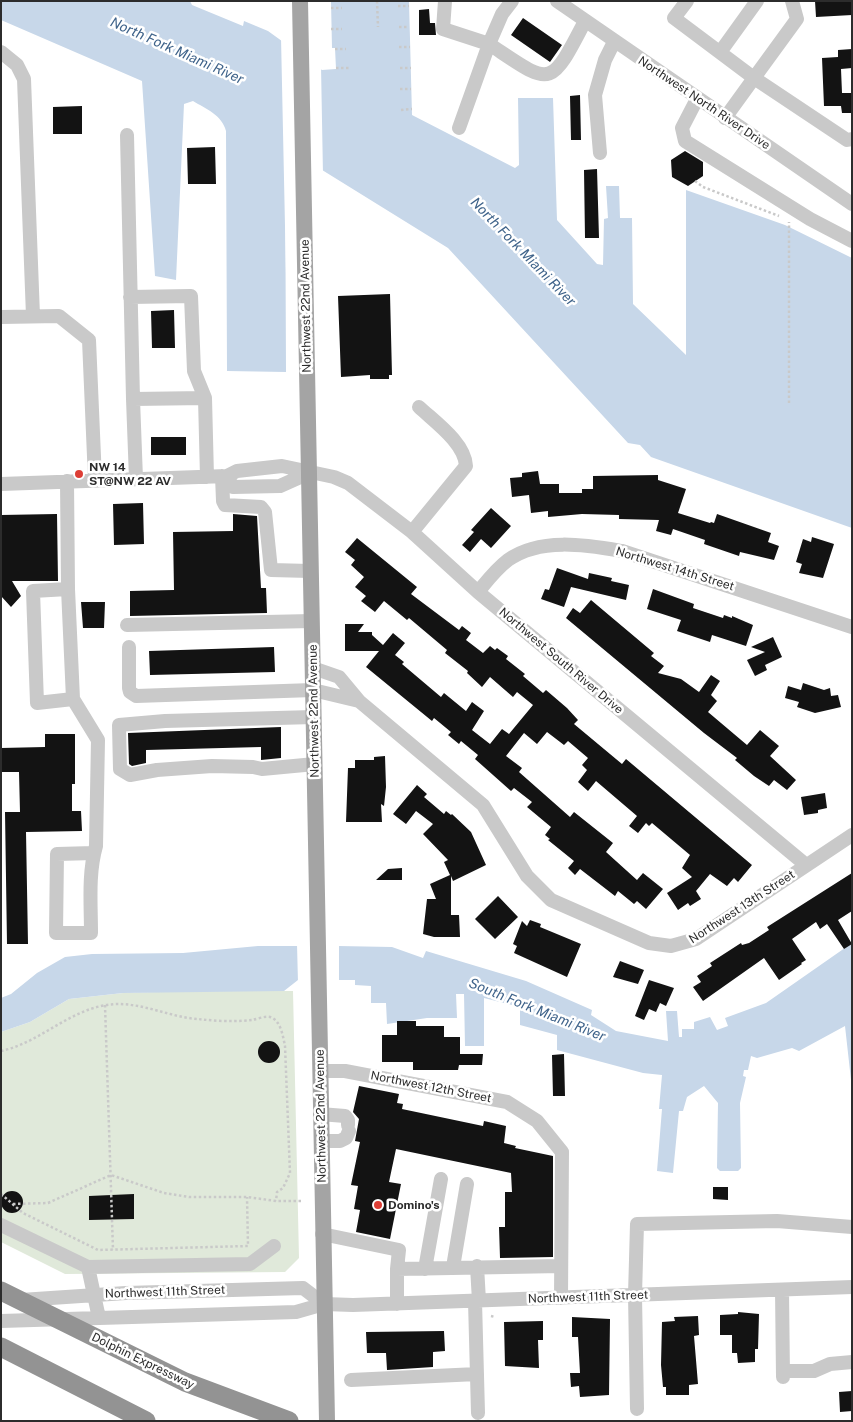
<!DOCTYPE html>
<html>
<head>
<meta charset="utf-8">
<style>
  body { margin:0 }
  #map { position:relative; width:853px; height:1422px; overflow:hidden; background:#fff; font-family:"Public Sans",sans-serif }
  canvas { display:block }
  .frame { position:absolute; inset:0; border:2px solid #2c2c2c; pointer-events:none }
</style>
</head>
<body>
<div id="map">
<canvas width="853" height="1422"></canvas>
<div class="frame"></div>
</div>
<script>
const ctx = document.querySelector('canvas').getContext('2d');
ctx.lineJoin = 'round';
function fillPath(path, color) {
  ctx.fillStyle = color;
  ctx.fill(path, 'evenodd');
}
function strokePath(path, color, width, dash) {
  ctx.strokeStyle = color;
  ctx.lineWidth = width;
  ctx.lineCap = dash ? 'butt' : 'round';
  ctx.setLineDash(dash || []);
  ctx.stroke(path);
}
function write(font, color, halo, rows, align = 'center') {
  ctx.font = font + ' "Public Sans",sans-serif';
  ctx.lineWidth = 5;
  ctx.setLineDash([]);
  ctx.textBaseline = 'middle';
  ctx.strokeStyle = halo;
  ctx.fillStyle = color;
  for (const [text, x, y, turn = 0] of rows) {
    ctx.save();
    ctx.translate(x, y);
    ctx.rotate((+turn || 0) * Math.PI / 180);
    ctx.textAlign = isNaN(turn) ? turn : align;
    if (halo) ctx.strokeText(text, 0, 0);
    ctx.fillText(text, 0, 0);
    ctx.restore();
  }
}
fillPath(new Path2D(`
  M190 991H293L299 1258 285 1272 65 1274 1 1242V1032L30 1022 69 999 123 993Z`), '#e0e9da');
fillPath(new Path2D(`
  M1 1H190L192 5 243 26 244 21 268 31 322 70 336 69 335 48H332L331 1H409L412 115 515 168 519 165 518 98H553L557 220 597 264 603 265 604 219 608 218 606 186H619L620 218H632L633 304 686 355V190L785 225 852 258V528L651 457 640 445 628 443 448 248 285 147 286 372 227 371 226 131C222 115 206 109 193 101L184 104 176 280 155 276 142 81 1 20Z
  M852 943V1089L845 1026 799 1051 792 1048 757 1058 751 1056 748 1070H744L743 1076 746 1077 740 1103 741 1168 738 1171H720L717 1168 718 1103 704 1086 687 1097 683 1111H679L673 1173 657 1171 662 1109H659L662 1075 643 1073 557 1050V1035L520 1025V1007L484 998V1046H465L464 994H456L457 1018H427L387 1024 386 1003H371V986L355 985V980H298L284 991 123 993 69 999 30 1022 1 1032V998L11 994 37 973 65 957 92 954 183 953 258 946H338L392 947 423 958 426 951 526 981 592 1010 591 1015 616 1031 668 1041 666 1011H677L679 1037H682V1029H694V1022L710 1017 717 1030 728 1026 725 1018 766 1003Z`), '#c7d7e9');
fillPath(new Path2D(`
  M281 37 321 66 323 175 287 151 288 368Z
  M297 944H339V982L298 983Z`), '#fff');
fillPath(new Path2D(`
  M815 1H852V15L816 17Z
  M429 9 430 23H435L436 35H419V10Z
  M523 18 562 45 550 62 511 35Z
  M852 49V68L841 69 842 93H852V113H842L841 106H824L822 58 838 57V50Z
  M580 95 581 140H571L570 96Z
  M82 106V134H53V107Z
  M215 147 216 184H188L187 148Z
  M685 151 703 162V176L688 186 672 177 671 160Z
  M597 169 599 238H585L584 170Z
  M390 294 392 375H389V379H370V375L341 377 338 296Z
  M174 310 175 348H152L151 311Z
  M151 437H186V455H151Z
  M538 471 540 484H559V493H582V489H593V476L658 475V480L686 489 678 513 710 523 711 522 714 523 717 514 771 533 768 542 779 546 774 560 740 552 739 556 704 544 705 540 673 529 671 535 656 531 659 520 619 519V515L582 514 548 517V511L531 513 529 495 512 497 510 478 522 477V473Z
  M143 503 144 544 114 545 113 504Z
  M491 508 511 526 491 548 481 539 470 552 462 545 474 532 471 530Z
  M57 514 58 581H12L21 596 11 607 1 596V515Z
  M233 514 257 516 261 588H266L267 613 130 616V591L174 590 173 532 233 531Z
  M812 537 834 544 823 578 799 573 802 564 796 562 803 539 811 542Z
  M357 538 417 587 411 594 459 630 462 626 471 633 466 640 483 653 490 646 495 650 497 648 508 656 506 659 525 674 523 676 543 693 546 690 567 708 578 720 574 724 622 764 626 759 752 865 738 882 734 878 727 886 710 874 696 891 701 899 690 906 688 903 678 910 667 893 692 877 682 868 690 855 652 823 649 826 646 823 638 833 629 826 637 816 596 781 588 791 578 782 587 770 582 765 588 758 568 741 564 745 547 732 537 744 524 733 506 756 522 768 519 772 570 817 574 812 613 843 606 852 637 880 643 873 663 889 646 909 637 901 634 904 618 891 615 896 580 869 575 875 568 868 574 861 548 840 550 839 545 835 551 827 527 807 532 802 514 788 511 791 475 759 478 755 461 741 459 744 448 735 451 732 434 718 432 721 366 667 379 651H345V624H364L358 632H372V635L383 645 393 633 405 643 395 655 404 662 402 664 441 697 444 693 466 711 472 702 484 711 472 730 490 744 502 729 509 734 533 705 517 692 513 697 490 677 482 687 467 673 468 671 445 653 447 650 409 618 407 620 384 601 375 612 361 601 366 596 355 587 364 577 351 565 355 560 345 552Z
  M557 568 588 579 589 573 612 578 611 581 629 585 626 600 571 587 564 607 541 599 545 589 549 590Z
  M653 589 694 604 693 608 723 618 724 615 732 618V616L753 625 746 646 712 635 710 642 677 631 681 620 647 609Z
  M591 600 654 653 651 656 664 666 658 673 681 679 699 692 711 675 720 681 711 695 717 701 708 712 747 745 760 730 779 746 770 756 796 780 787 790 774 780 769 786 754 776 735 760 737 758 704 733 566 618 573 608 580 613Z
  M81 602H105L104 628H83Z
  M773 637 782 657 765 665 767 670 755 676 747 660 765 652 751 647Z
  M274 647 275 672 150 675 149 651Z
  M803 683 824 690 830 688 831 696 838 695 841 707 815 713 797 707 799 702 785 698 788 686 801 690Z
  M281 727V758L261 760V747L146 750V763L132 766 129 764 128 733Z
  M45 734H75V784H72V811H81L82 831 26 832 28 944H7L5 812H20L19 772H2L1 748 45 747Z
  M385 756 386 787 384 806 381 804 382 822H346L348 768H355V760H374V757Z
  M417 785 427 794 424 797 444 814 446 811 451 815 452 814 471 832 486 865 453 881 451 876V915H459L460 937H434L423 934 427 899H436L430 884 450 875 444 862 448 860 423 834 433 824 416 811 406 824 393 814Z
  M825 793 827 808 818 810V813L804 815 801 797Z
  M402 868V880H376L388 869Z
  M852 873V911L838 920 852 944 844 949 827 924 820 929 816 922 792 939 806 960 801 963 802 964 779 980 764 958 703 1001 693 987 701 982 697 976 712 966 710 963 741 943 742 945 749 943 769 930 767 927Z
  M498 896 518 917 495 939 475 919Z
  M530 920 541 924 540 927 581 944 567 977 514 953 517 946 513 944 522 921 527 926Z
  M620 961 644 970 638 984 613 977Z
  M649 980 674 988 666 1006 660 1003 656 1012 649 1009 644 1020 635 1016Z
  M397 1021H416V1026H444V1037H460V1054H483L482 1065H459L458 1070H413V1062H382V1035H397Z
  M258 1052a11 11 0 1 1 22 0a11 11 0 1 1-22 0Z
  M564 1054 565 1096H553L552 1055Z
  M359 1086 399 1094 397 1103 403 1104 402 1109 483 1126 484 1121 506 1126 504 1143 516 1146 515 1148 553 1156V1257L500 1258 499 1227H505V1192H512L511 1173 396 1149 389 1182 401 1184 390 1239 356 1232 360 1210 354 1209 358 1186 351 1185 360 1142 355 1141 359 1119 353 1112Z
  M713 1187H728V1200L713 1199Z
  M1 1202a11 11 0 1 1 22 0a11 11 0 1 1-22 0Z
  M134 1194V1219L89 1220V1196Z
  M738 1312 759 1314 758 1349H755V1362L738 1363 737 1353H732V1335H720V1315L738 1314Z
  M698 1316 699 1335 694 1336 698 1384 689 1385V1395H666V1387H663L661 1365 662 1322 675 1321 674 1317Z
  M572 1317 610 1319 609 1395 580 1397 579 1386 571 1387 570 1373H580L578 1337H572Z
  M543 1321V1340H538L539 1368 505 1366 504 1322Z
  M444 1331 445 1351 433 1352V1367L387 1370 386 1353H367L366 1332Z
  M852 1391V1411L840 1412 839 1392Z`), '#131313');
strokePath(new Path2D(`
  M377 1 378 27
  M398 6H409
  M331 8H342
  M399 27H409
  M331 29H342
  M399 47H410
  M335 49H346
  M336 68H350
  M400 68H411
  M400 89H411
  M401 110 412 109
  M695 181 703 187 779 216
  M789 403V222
  M105 1005 113 1250
  M1 1051C38 1043 65 1014 101 1006 135 998 166 1017 198 1019 215 1021 235 1022 252 1020 257 1019 264 1016 270 1017 281 1020 283 1037 285 1046L290 1173 283 1188 277 1192 276 1201
  M1 1194 23 1213 98 1250 248 1246 247 1197
  M13 1204 48 1203 111 1175 164 1193 189 1197H247L276 1201H303
  M491 1316 495 1317`), '#c9c9c9', 2.5, [2.5, 2.5]);
strokePath(new Path2D(`
  M445 1 443 29 489 44 459 128
  M512 1 502 14 489 44C551 85 549 91 585 21
  M557 1 852 204
  M687 1 674 18 754 78 797 19 792 1
  M721 51 757 1
  M1 52 17 65 24 79 33 316
  M697 99 682 128 685 141 810 219 852 241
  M725 118 754 78 847 140 852 139
  M127 135 133 399 205 398
  M600 153 595 95 605 60 614 42
  M130 297 191 296 194 371 205 398 207 477
  M1 317 59 316 89 340 95 480
  M133 399 136 479
  M222 476 223 501 225 505 261 507 265 512 271 570 310 571
  M227 476 233 487 280 486 309 473
  M67 481 68 589 73 699 98 740 96 846C88 874 91 904 91 933H56L57 854 94 853
  M1 484 227 476 237 471 282 466 334 477 348 483 412 532 478 592 806 865
  M412 532 466 466C465 443 435 422 419 407
  M68 589 33 591 37 703 73 699
  M478 592C487 581 496 569 508 560 540 537 586 545 622 551L852 627
  M127 625 312 621
  M129 647V688L130 692 136 696 313 690 359 701 483 805 527 876 551 900 649 943 671 946 696 939 852 835
  M313 668 339 677 359 701
  M314 717 165 721 119 725 120 769 130 775 157 770 212 766 253 767 262 769 315 764
  M320 1071H345L507 1102 537 1121 562 1152 561 1298
  M320 1114 345 1116 348 1120V1125
  M321 1141H340L346 1138 349 1131
  M1 1225 88 1267 250 1264 274 1246
  M322 1234 399 1250 397 1269
  M477 1266 479 1301
  M88 1267 99 1318
  M453 1267 467 1184
  M425 1269 441 1179
  M782 1290 783 1377
  M21 1300 126 1293 303 1288 324 1304
  M475 1301 478 1413
  M397 1304V1269L561 1266
  M1 1321 296 1312 324 1304 353 1305 852 1287
  M783 1371H814L830 1364 852 1362
  M351 1380 477 1374
  M637 1409 635 1295 637 1224 777 1221 852 1227`), '#c9c9c9', 14);
strokePath(new Path2D(`
  M300 1 327 1421`), '#a4a4a4', 16);
strokePath(new Path2D(`
  M1 1291 185 1382 289 1421
  M1 1347 146 1421`), '#939393', 19);
for (const [x, y, r, color] of [
  [79,474,5,"#dd3e35"],
  [378,1205,5,"#dd3e35"]
]) {
  const dot = new Path2D();
  dot.arc(x, y, r, 0, 2 * Math.PI);
  ctx.fillStyle = color;
  ctx.fill(dot);
  strokePath(dot, '#fff', 2);
}
write('12px', '#2c2c2c', '#fff', [
  ["Northwest North River Drive",704,103,34],
  ["Northwest 22nd Avenue",306,306,-91],
  ["Northwest 14th Street",675,569,17],
  ["Northwest South River Drive",561,661,40],
  ["Northwest 22nd Avenue",314,711,-91],
  ["Northwest 13th Street",742,907,-33],
  ["Northwest 12th Street",431,1087,11],
  ["Northwest 22nd Avenue",321,1116,-91],
  ["Northwest 11th Street",165,1292,-2],
  ["Northwest 11th Street",588,1297,-2],
  ["Dolphin Expressway",143,1361,26]
]);
write('bold 12px', '#2c2c2c', '#fff', [
  ["NW 14",89,467],
  ["ST@NW 22 AV",89,481],
  ["Domino's",388,1205]
], 'left');
write('italic 14px', '#3f638a', '#fff', [
  ["North Fork Miami River",177,51,24],
  ["North Fork Miami River",523,252,46],
  ["South Fork Miami River",537,1010,22]
]);
</script>
</body>
</html>
